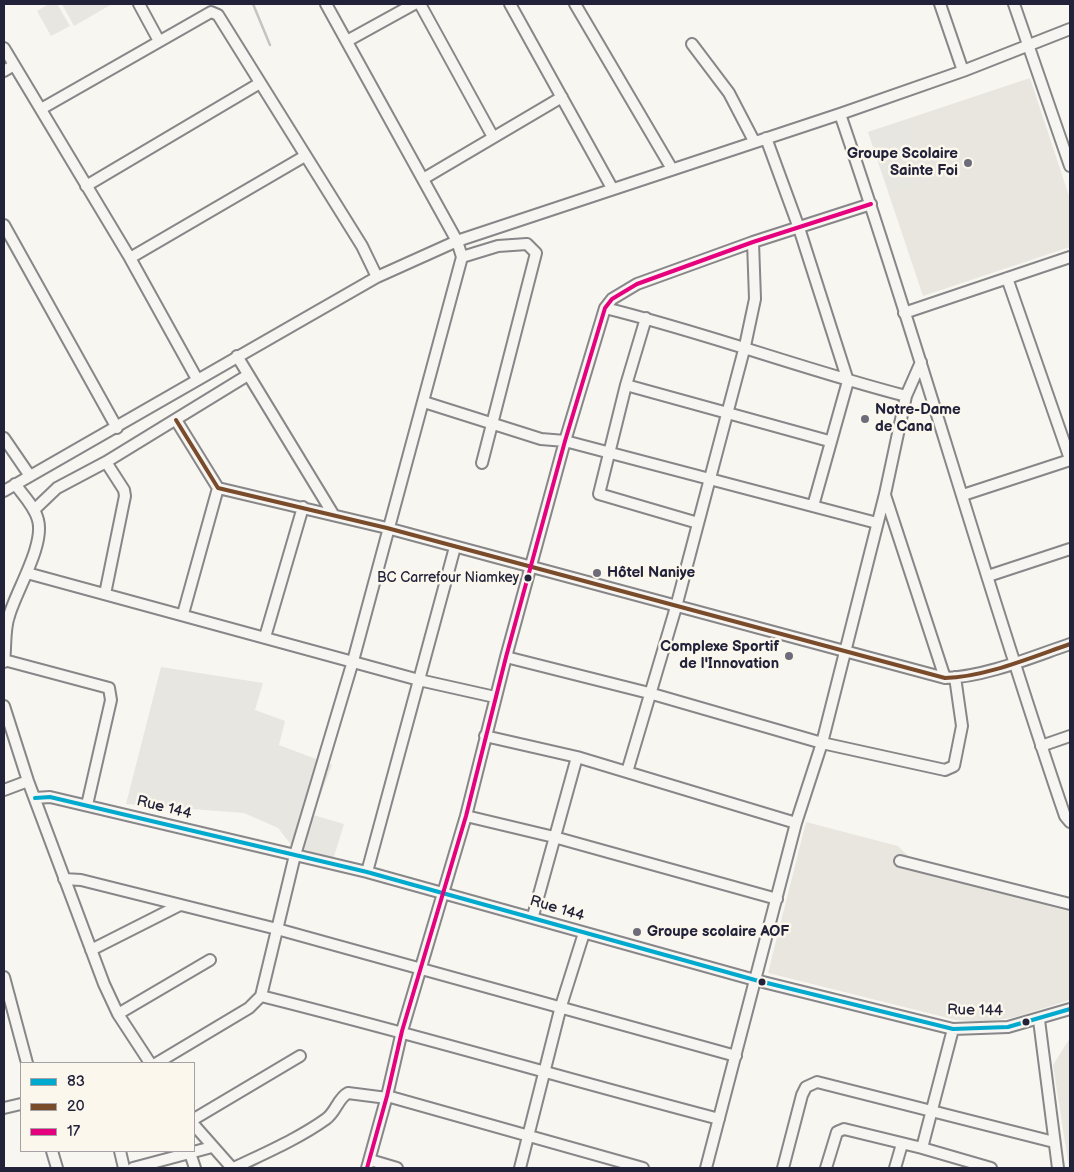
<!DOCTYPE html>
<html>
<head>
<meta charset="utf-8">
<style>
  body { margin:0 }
  #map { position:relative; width:1074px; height:1172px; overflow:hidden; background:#f8f6f0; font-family:"Balsamiq Sans",sans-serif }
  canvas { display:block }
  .frame { position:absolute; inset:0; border:5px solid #22223b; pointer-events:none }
  .legend { position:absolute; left:20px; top:1062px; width:175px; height:90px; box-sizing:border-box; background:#fbf7ec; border:1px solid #a4a2a5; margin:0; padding:6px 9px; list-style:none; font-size:15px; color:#22223b }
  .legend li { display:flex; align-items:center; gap:10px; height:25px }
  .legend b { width:25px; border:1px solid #a4a2a5 }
</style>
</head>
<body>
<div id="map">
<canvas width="1074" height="1172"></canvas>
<div class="frame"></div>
<ul class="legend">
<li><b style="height:6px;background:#00a9ce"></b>83</li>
<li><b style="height:6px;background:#7a4b2a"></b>20</li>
<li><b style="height:6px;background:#e5007d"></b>17</li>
</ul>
</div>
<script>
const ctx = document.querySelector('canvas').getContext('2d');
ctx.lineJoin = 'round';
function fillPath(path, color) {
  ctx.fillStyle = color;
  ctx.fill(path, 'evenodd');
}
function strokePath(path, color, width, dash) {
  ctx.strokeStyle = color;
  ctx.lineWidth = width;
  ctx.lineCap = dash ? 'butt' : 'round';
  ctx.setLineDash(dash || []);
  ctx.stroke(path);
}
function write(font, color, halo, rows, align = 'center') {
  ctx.font = font + ' "Balsamiq Sans",sans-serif';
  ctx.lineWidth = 5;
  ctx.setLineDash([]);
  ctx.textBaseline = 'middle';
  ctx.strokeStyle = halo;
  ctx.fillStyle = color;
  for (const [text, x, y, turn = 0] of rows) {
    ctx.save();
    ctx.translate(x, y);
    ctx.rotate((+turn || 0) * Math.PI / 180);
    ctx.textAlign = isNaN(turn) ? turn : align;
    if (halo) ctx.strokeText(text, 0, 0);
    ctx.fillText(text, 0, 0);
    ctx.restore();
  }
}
fillPath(new Path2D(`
  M1030 78 1070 199V247L923 296 868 132Z
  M806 822 898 846 924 871 1070 912V1000L1016 1017 986 1022 956 1020 768 973Z
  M1070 1038V1168H1069L1053 1065Z`), '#e9e6e0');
fillPath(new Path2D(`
  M49 4H57L70 26 51 36 37 11Z
  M62 4H112L74 26Z
  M906 120 926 180 889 193 868 132Z
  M161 667 263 683 255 710 285 721 279 745 332 765 313 815 344 824 332 863 303 860 278 828 244 813 126 804Z`), '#e8e6e0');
strokePath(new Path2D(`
  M253 4 270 45`), '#c6c4c3', 2.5);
const minor = new Path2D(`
  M139 4 159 41
  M420 4 493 137
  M510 4 612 188
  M575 4 672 169
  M940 4 963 71
  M1014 4 1070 166
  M347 41 414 4
  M692 44 729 93 754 141
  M4 48 130 258 197 379
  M4 71 14 65
  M41 109 211 12 218 15 362 246 377 277
  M840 114C920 347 985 583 1065 816L1070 822
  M766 138 799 228 848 381 813 506
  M423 179 562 97
  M86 186 260 83
  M4 225 117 428
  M462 257 498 246 527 244 536 253 482 463
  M130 258 305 156
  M1007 278 1070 459
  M605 308C707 333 805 370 906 396
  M904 313 1070 257
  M646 318 626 385 829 441
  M237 356 333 514
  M626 385 599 494 698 523
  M424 402 541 439 565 441 877 523
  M176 420 218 488 387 528 945 678C985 677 1032 657 1070 644
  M4 438 30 476
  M4 491 377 277 457 241 840 114 963 71 1070 29
  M885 495 945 678
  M963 495 1070 460
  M34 510 57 488 106 462 248 375
  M27 573 419 680 495 697
  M988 576 1070 549
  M105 594 125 496 124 490 106 462
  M183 614 218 488
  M265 637 303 507
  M506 657 649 693 822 743 945 770 954 766 962 726 955 677
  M4 660 109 688 111 700 87 805
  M4 662C6 647 4 630 9 616 16 591 45 545 38 520 35 507 23 495 15 484
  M4 706 28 781 104 984 118 1014 150 1063
  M485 736 577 757 796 823
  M1041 746 1070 736
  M627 772 676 607 745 346 755 299 753 242
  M4 790 28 781
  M35 798 50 797 367 872 755 980 953 1029 1008 1027 1070 1009
  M466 816 554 837 777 899
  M900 861 1070 904
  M367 872 455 547
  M64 879 81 880 277 929 736 1056
  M533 916 577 757
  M91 950 180 905
  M4 977 27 1063
  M261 996C414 1034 566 1079 719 1119
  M118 1014 210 960
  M1039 1020 1058 1168
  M157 1063 249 1008 261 996 295 855 353 661 462 257 457 241 326 4
  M387 1096 643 1168
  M4 1108 21 1104
  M194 1119 300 1056
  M194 1125 232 1168
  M922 1148 953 1029
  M52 1151 57 1168
  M120 1151 124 1168
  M190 1153 195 1168
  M370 1160 397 1168
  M133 1168 212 1147
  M234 1168C265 1153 298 1139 326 1119 336 1112 338 1098 348 1093L387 1098
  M367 1168 387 1096 402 1031 466 816 506 657 565 441 605 308 612 299 637 284 753 242 871 204
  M520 1168 561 1006 584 933
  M706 1168 796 823 822 743 885 494 906 396 921 362
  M783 1168 802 1095 806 1087 817 1082 1054 1142
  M826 1168 837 1132 844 1129 922 1148 991 1168
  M895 1168 902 1144`);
strokePath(minor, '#878688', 14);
strokePath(minor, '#f6f5f1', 10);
strokePath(new Path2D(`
  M35 798 50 797 367 872 755 980 953 1029 1008 1027 1070 1009`), '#00a9ce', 4);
strokePath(new Path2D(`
  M176 420 218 488 387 528 945 678C985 677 1032 657 1070 644`), '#7a4b2a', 4);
strokePath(new Path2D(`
  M367 1168 387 1096 402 1031 466 816 506 657 565 441 605 308 612 299 637 284 753 242 871 204`), '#e5007d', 4);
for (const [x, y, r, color] of [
  [968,163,5,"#6d6c7a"],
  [865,419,5,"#6d6c7a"],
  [597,573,5,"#6d6c7a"],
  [528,578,4.5,"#22223b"],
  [789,656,5,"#6d6c7a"],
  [637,932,5,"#6d6c7a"],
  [762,982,4.5,"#22223b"],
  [1026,1022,4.5,"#22223b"]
]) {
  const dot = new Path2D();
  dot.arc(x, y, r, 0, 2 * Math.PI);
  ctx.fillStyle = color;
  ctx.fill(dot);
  strokePath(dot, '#fbf7ec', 2);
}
write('14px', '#22223b', '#fbf7ec', [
  ["BC Carrefour Niamkey",519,578]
], 'right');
write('bold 15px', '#22223b', '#fbf7ec', [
  ["Groupe Scolaire",958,154,"right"],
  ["Sainte Foi",958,171,"right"],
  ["Notre-Dame",875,410],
  ["de Cana",875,427],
  ["Hôtel Naniye",607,573],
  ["Complexe Sportif",779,647,"right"],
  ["de l'Innovation",779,664,"right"],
  ["Groupe scolaire AOF",647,932]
], 'left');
write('15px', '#22223b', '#fbf7ec', [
  ["Rue 144",164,808,14],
  ["Rue 144",557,909,17],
  ["Rue 144",975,1011,1]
]);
</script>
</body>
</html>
